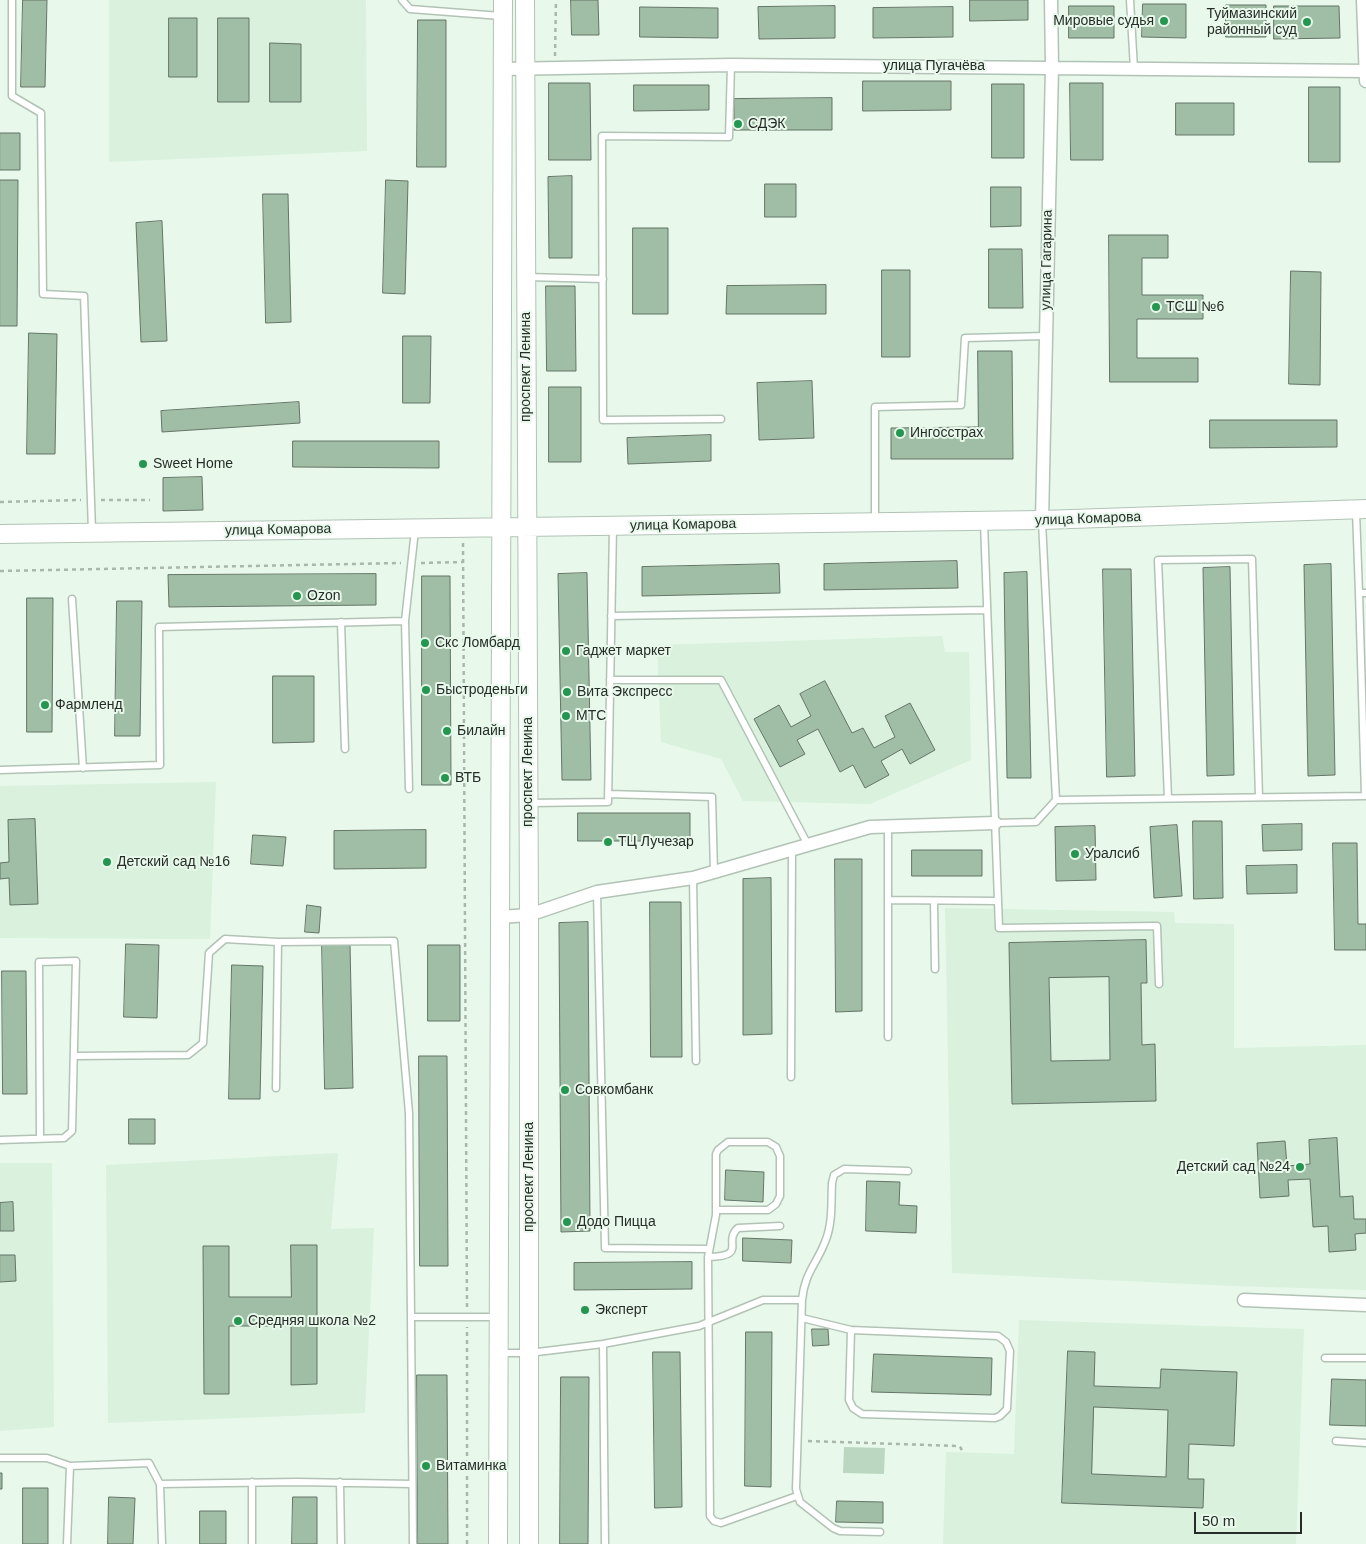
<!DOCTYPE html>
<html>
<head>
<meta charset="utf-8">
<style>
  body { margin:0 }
  #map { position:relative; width:1366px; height:1544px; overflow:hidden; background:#e8f9eb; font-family:Arial,sans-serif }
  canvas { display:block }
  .scale { position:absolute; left:1194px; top:1512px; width:108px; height:22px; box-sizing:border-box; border:2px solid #262d28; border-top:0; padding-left:6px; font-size:15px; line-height:18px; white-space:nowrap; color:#262d28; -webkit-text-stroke:4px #e8f9eb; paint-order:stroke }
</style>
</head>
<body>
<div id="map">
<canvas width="1366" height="1544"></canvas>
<div class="scale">50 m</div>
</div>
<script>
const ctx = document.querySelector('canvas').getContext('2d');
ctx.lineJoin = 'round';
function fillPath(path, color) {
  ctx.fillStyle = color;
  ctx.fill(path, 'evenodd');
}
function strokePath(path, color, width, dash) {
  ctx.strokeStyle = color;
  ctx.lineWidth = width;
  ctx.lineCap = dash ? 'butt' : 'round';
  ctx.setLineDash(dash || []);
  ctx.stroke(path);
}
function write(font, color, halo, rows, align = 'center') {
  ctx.font = font + ' Arial,sans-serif';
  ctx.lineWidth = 4;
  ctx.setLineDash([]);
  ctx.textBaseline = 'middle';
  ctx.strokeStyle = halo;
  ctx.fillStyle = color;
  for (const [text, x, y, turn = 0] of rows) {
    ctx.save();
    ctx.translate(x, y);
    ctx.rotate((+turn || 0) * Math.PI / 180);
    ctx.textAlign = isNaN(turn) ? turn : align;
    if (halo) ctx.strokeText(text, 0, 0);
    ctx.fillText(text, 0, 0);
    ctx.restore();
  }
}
fillPath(new Path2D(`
  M109 0H366L367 151 109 162Z
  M942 636 945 652H969L971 760 870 804 743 801 721 759 661 742 657 645Z
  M216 782 210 939 0 938V786Z
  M945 908 1174 912 1175 923 1234 924V1048L1366 1045V1290L1234 1286 952 1273Z
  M338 1153 331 1229 374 1228 365 1413 108 1423 106 1165Z
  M0 1163H52L54 1427 0 1431Z
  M1019 1320 1304 1329 1296 1544H943L946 1452 1014 1454Z`), '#d9f1dd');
fillPath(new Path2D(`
  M844 1447 885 1448 884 1474 843 1473Z`), '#bcd7c1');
const building = new Path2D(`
  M23 0H47L45 87H21Z
  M571 0H598L599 35H572Z
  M970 0H1028V20L970 21Z
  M1143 4H1186V38L1142 37Z
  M1226 5H1266V37H1226Z
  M835 6V38L759 39 758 7Z
  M1069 6H1114V38H1069Z
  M1274 6H1339L1340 38 1274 39Z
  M640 7 718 8V38L640 37Z
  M953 7V37L873 38V8Z
  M169 18H197V77H169Z
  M218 18H249V102H218Z
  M418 20H446V167H417Z
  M270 43 301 44V102H270Z
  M863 81H951V110L863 111Z
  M549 83H590L591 160H549Z
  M1070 83H1103V160H1071Z
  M992 84H1024V158H992Z
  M634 85H709V110L634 111Z
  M1309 87H1340V162H1309Z
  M832 98V130H734V99Z
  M1176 103H1234V135H1176Z
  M0 133H20V170H0Z
  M572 176V258H549L548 177Z
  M0 180H18L17 326H0Z
  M386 180 408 181 405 294 383 293Z
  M765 184H796V217H765Z
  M991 187H1021V226L991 227Z
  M263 194H288L291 322 266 323Z
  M162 221 167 341 141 342 136 223Z
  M633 228H668V314H633Z
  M1109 235H1168V258H1142V295H1203V319H1137V358H1198V382H1110Z
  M989 249H1022L1023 308H989Z
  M882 270H910V357H882Z
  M1291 271 1321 272 1320 385 1289 384Z
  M826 285V314H726L727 286Z
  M546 286H575L576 371H547Z
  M29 333 57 334 55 454H27Z
  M403 336H431L430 403H403Z
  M978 351H1012L1013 459H891V428L978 427Z
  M812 381 814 438 759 440 757 383Z
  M549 387H581V462H549Z
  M299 402 300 423 162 432 161 411Z
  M1210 420H1337V447L1210 448Z
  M711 435V461L628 464 627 438Z
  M293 441H439V468L293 467Z
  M202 477 203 510 163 511V478Z
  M957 561 958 588 824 590V564Z
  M779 564 780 593 642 596V567Z
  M1331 564 1335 775 1308 776 1304 565Z
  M1230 567 1234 775 1207 776 1203 568Z
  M1103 569H1131L1135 776 1107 777Z
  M1027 572 1031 778H1007L1004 573Z
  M587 573 591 780H562L558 574Z
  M376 574V605L169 607 168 575Z
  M422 576H450L451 785H422Z
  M27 598H53L52 732H27Z
  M117 601H142L140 736H115Z
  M273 676H314V742L273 743Z
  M825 681 852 733 863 728 874 748 895 737 885 716 910 703 935 750 910 764 902 749 881 761 889 775 865 788 853 765 840 772 818 729 797 740 805 754 780 767 754 719 779 705 791 727 811 716 800 694Z
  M578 813H690V841H578Z
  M35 819 38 904 10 905 9 878 0 879V863L9 862 8 820Z
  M1193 821H1222L1223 898 1194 899Z
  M1302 824V850L1263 851 1262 825Z
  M1177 825 1182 896 1154 898 1150 827Z
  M1095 826 1096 880 1056 881 1055 827Z
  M426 830V868L334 869V831Z
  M253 835 286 837 283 866 251 864Z
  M1333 843H1357L1358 924H1366V950H1335Z
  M912 850H982V876H912Z
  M835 859H862V1011L836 1012Z
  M1297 865V893L1247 894 1246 866Z
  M771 878 772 1034 743 1035V879Z
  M650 902H681L682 1057H651Z
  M307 905 321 907 319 933 305 932Z
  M588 922 590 1231 561 1232 559 923Z
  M1146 940 1147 983H1141L1142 1045 1155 1044 1156 1101 1012 1104 1009 943ZM1109 977 1110 1060 1051 1061 1049 978Z
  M126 944 159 945 157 1018 124 1017Z
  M322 944H350L353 1088 325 1089Z
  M428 945H460V1021H428Z
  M232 965 263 966 260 1099H229Z
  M2 971H26L27 1094H3Z
  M419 1056H447L448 1266H420Z
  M129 1119H155V1144H129Z
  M1337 1138 1340 1197 1353 1196 1354 1219H1366V1233L1355 1234 1356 1250 1329 1252 1328 1226 1313 1227 1310 1179 1288 1180 1289 1196 1260 1198 1257 1143 1285 1141 1287 1166 1310 1164 1309 1140Z
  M726 1170 764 1172 763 1202 725 1200Z
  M867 1181 900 1182 899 1205 917 1206 916 1233 866 1231Z
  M13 1202 14 1231H0V1203Z
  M743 1238 792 1240 791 1263 743 1261Z
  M291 1245H317V1384L291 1385V1326H229V1394H204L203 1246H229V1297H291Z
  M0 1255H15L16 1281 0 1282Z
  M692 1262V1289L574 1290V1263Z
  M812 1329H828L829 1345 813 1346Z
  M746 1332H772L771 1487 745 1486Z
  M1068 1351 1095 1352 1094 1386 1160 1388 1161 1369 1237 1372 1234 1446 1189 1444 1188 1479H1204L1203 1508 1062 1503ZM1094 1407 1168 1410 1166 1477 1092 1474Z
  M653 1352H680L682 1507 655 1508Z
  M874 1354 992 1358 991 1395 872 1392Z
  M417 1375H447L448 1544H418Z
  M561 1377H589L588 1544H560Z
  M1332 1379 1366 1380V1426L1330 1425Z
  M0 1473H2V1489H0Z
  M23 1488H48V1544H23Z
  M109 1497 135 1498 133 1544H108Z
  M293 1497H317V1544H292Z
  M837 1501 883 1502V1523L836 1522Z
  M200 1511H226V1544H200Z`);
fillPath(building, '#a0bda5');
strokePath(building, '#657568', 1);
const lane = new Path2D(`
  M12 0V96L41 113 43 294 84 296 92 531
  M402 0 410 9 501 16
  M1130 0 1134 69
  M526 277 603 279
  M721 419 603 420 602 136 729 137 731 65
  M1356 511 1359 593H1366
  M875 522V407L961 405 965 338 1046 336
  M984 523 999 928 1157 926 1159 984
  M1359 593 1365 795
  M72 599 83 768
  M611 616 987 610
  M405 621 409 789
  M341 622 345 749
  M610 680H721L808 845
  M0 770 160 765 159 627 405 621 415 530
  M608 794 712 797 714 872
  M1168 798 1158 560 1252 559 1259 797
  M1056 800 1366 796
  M529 803 608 802 613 527
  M995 823 1036 822 1056 800 1042 522
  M693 878 696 1061
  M597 892 605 1248 709 1249
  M888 900 998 901
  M934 901 935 969
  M888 1037V826
  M74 1056 188 1055 203 1043 209 953 225 939 278 942 394 941 409 1113 411 1317
  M791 1077 792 849
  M276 1088 278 942
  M0 1140 64 1138 72 1131 76 961 39 962 40 1138
  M716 1210H768L776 1204 780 1196V1156L776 1147 768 1142H728L718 1150 716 1154V1215L708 1257 710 1516 714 1521 721 1523 797 1496
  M708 1257C749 1256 722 1242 738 1228L780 1226
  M802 1318 851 1330
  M851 1330 998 1336 1006 1342 1010 1351 1007 1409 1000 1416 995 1418 862 1414 853 1408 849 1400Z
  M603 1344 605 1544
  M501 1353H529L603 1344 699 1326 763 1300H802
  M1325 1358H1366
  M1336 1441 1366 1443
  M0 1458H47L70 1466 67 1544
  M70 1466 149 1463 160 1484 297 1482 412 1484
  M340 1482 341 1544
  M160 1484 162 1544
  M880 1532 840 1531 833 1528 800 1502 796 1489 802 1300C805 1272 816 1265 825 1242 833 1223 831 1202 832 1183L834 1175 844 1169 908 1171
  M252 1544V1482
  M413 1544 411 1317H498`);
const street = new Path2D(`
  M1363 0 1366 81
  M502 69 731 65 1366 71
  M1042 520 1052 67 1051 0
  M500 917 529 915 597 892 693 878 870 827 995 823
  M1244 1300 1366 1305`);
const secondary = new Path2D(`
  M525 0 529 915V1544
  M0 534 1042 520 1366 509
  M498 1544 503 0`);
strokePath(lane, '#b2c3b6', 9);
strokePath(street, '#b2c3b6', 15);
strokePath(secondary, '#b2c3b6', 20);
strokePath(new Path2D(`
  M555 56 556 0
  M101 500H150
  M0 502 81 500
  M463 543 467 1307
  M421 563 463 562
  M0 571 401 563
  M808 1441 958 1446 961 1448 962 1452
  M467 1544V1327`), '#a9b7ac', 2.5, [4, 4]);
strokePath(lane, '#fff', 6);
strokePath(street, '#fff', 12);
strokePath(secondary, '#fff', 18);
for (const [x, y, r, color] of [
  [1164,21,5,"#259650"],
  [1307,22,5,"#259650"],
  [738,124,5,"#259650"],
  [1156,307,5,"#259650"],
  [900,433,5,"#259650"],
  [143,464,5,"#259650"],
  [297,596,5,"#259650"],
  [425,643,5,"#259650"],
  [566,651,5,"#259650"],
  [426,690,5,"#259650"],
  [567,692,5,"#259650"],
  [45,705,5,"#259650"],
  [566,716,5,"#259650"],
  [447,731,5,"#259650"],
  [445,778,5,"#259650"],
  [608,842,5,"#259650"],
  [1075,854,5,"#259650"],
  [107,862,5,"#259650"],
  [565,1090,5,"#259650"],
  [1300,1167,5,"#259650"],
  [567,1222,5,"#259650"],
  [585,1310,5,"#259650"],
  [238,1321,5,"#259650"],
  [426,1466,5,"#259650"]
]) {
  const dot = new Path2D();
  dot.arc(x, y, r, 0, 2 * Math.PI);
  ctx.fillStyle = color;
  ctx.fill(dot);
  strokePath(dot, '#e8f9eb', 2);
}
write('14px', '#262d28', '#e8f9eb', [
  ["Туймазинский",1297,14,"right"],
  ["районный суд",1297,30,"right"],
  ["Мировые судья",1154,21,"right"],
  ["СДЭК",748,124],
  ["ТСШ №6",1166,307],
  ["Ингосстрах",910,433],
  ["Sweet Home",153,464],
  ["Ozon",307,596],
  ["Скс Ломбард",435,643],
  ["Гаджет маркет",576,651],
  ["Быстроденьги",436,690],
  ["Вита Экспресс",577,692],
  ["Фармленд",55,705],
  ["МТС",576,716],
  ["Билайн",457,731],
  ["ВТБ",455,778],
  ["ТЦ Лучезар",618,842],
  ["Уралсиб",1085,854],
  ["Детский сад №16",117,862],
  ["Совкомбанк",575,1090],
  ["Детский сад №24",1290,1167,"right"],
  ["Додо Пицца",577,1222],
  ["Эксперт",595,1310],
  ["Средняя школа №2",248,1321],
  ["Витаминка",436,1466]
], 'left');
write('14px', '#262d28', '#e8f9eb', [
  ["улица Пугачёва",934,66],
  ["улица Гагарина",1047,260,-89],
  ["проспект Ленина",526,367,-90],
  ["улица Комарова",1088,519,-2],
  ["улица Комарова",683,525,-1],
  ["улица Комарова",278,530,-1],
  ["проспект Ленина",528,772,-90],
  ["проспект Ленина",529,1177,-90]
]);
</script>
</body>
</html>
